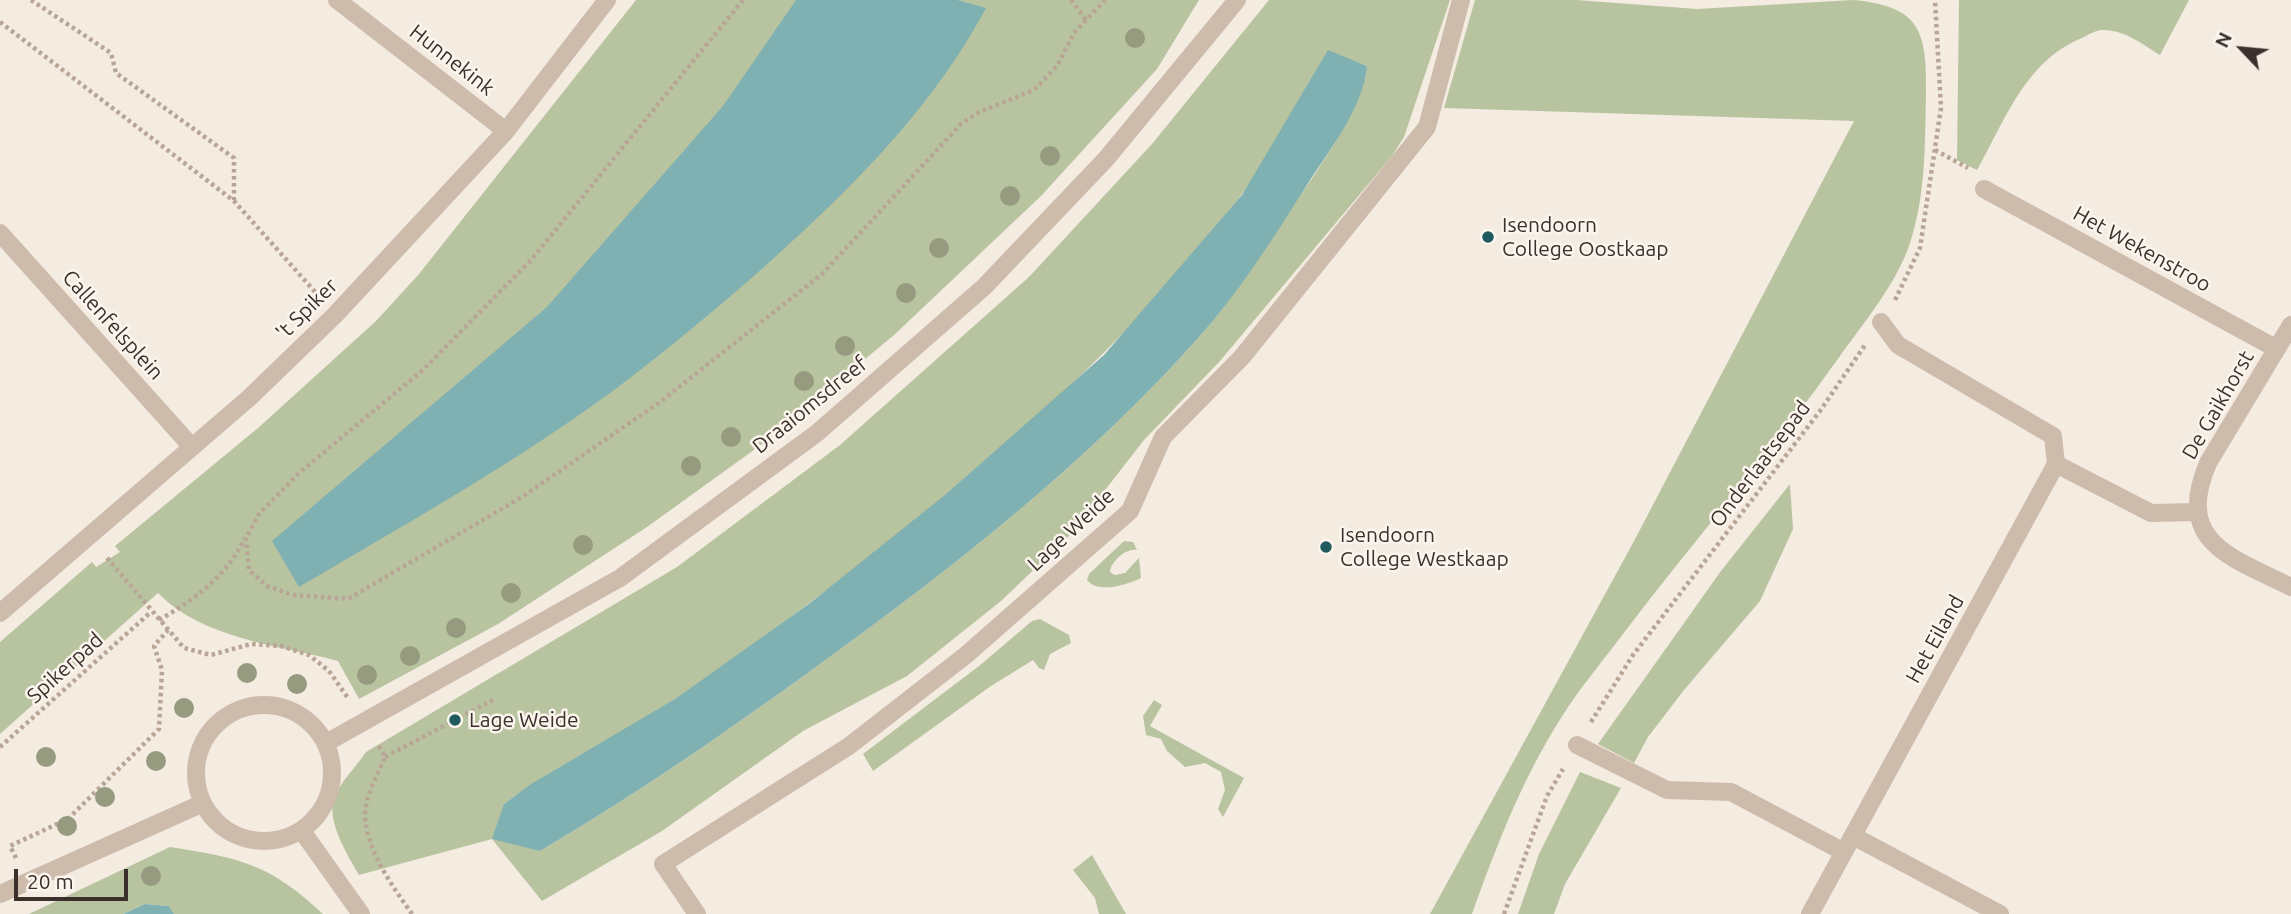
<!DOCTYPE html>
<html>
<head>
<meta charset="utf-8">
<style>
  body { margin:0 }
  #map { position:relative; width:2291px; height:914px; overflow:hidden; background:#f4ebe1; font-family:Ubuntu,sans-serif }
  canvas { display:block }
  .north { position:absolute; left:2207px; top:14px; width:70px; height:70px; -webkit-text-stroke:5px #fbf5ee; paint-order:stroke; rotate:296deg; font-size:19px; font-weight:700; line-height:28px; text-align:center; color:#3b302b }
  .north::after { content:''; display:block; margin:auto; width:24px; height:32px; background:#3b302b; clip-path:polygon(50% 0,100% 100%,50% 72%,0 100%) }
  .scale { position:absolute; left:14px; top:869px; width:114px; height:32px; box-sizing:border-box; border:4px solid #3b302b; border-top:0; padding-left:9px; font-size:21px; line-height:24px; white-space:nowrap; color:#3b302b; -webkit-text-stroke:5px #fbf5ee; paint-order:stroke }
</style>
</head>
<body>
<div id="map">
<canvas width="2291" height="914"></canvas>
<div class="north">N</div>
<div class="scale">20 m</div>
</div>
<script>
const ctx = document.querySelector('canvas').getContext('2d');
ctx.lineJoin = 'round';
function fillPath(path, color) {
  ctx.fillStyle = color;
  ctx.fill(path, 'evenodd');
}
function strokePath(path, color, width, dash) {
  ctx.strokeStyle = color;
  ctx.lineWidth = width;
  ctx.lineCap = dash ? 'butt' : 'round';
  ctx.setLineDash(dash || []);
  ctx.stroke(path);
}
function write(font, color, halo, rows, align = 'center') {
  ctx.font = font + ' Ubuntu,sans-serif';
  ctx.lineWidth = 5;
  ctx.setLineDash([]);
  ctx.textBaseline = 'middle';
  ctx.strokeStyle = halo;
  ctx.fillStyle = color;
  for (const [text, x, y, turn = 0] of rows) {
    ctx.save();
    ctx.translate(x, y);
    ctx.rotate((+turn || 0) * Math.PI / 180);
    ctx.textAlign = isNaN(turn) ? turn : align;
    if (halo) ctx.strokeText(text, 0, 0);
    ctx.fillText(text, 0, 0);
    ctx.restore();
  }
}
fillPath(new Path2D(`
  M636 0H1199L1157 69 1041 196 894 335 765 442 647 527 498 624 359 699 338 661C278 645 203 639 158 593L0 734V642L92 562 96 567 120 552 115 546 258 428 376 321 419 274Z
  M1269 0H1450L1404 137 1392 156 1220 361 1144 440 1070 535 1001 601 907 676 803 731 662 831 542 901 492 839 359 875C348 856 326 821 334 798 340 782 357 766 366 752L677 567 840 445 1029 277 1152 144ZM1328 51 1367 66C1360 84 1356 104 1347 121 1329 155 1306 187 1284 219 1258 259 1231 301 1199 337 1088 462 955 566 820 664 729 730 637 794 540 851L504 804C558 763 622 736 678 697 878 559 1093 392 1240 197 1273 153 1300 98 1328 51Z
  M1475 0H1576L1697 9 1853 0C1919 6 1927 30 1926 91 1925 139 1926 187 1913 233 1901 279 1867 318 1840 356 1772 452 1694 540 1623 634 1602 662 1579 689 1561 718 1522 779 1496 847 1472 914H1430L1633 543 1854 121 1444 108Z
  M1959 0H2189L2160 55C2144 45 2123 29 2102 30 2095 30 2087 36 2082 38 2025 61 2005 121 1977 170L1957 160Z
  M1790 484 1793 529 1760 601 1684 690 1648 737 1634 763 1598 744 1721 571Z
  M1124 541 1133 542 1137 550C1126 548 1111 561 1110 572L1115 575 1125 573 1139 558 1141 578C1127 585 1098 594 1087 580L1089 574Z
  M1040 619 1069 635 1071 643 1050 654 1044 670 1039 668 1033 660 991 686 873 771 863 754 979 666 1032 621Z
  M1154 700 1162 705 1150 726 1244 778 1223 817 1218 809 1225 790 1221 772 1205 763 1185 767 1167 751 1161 739 1146 735 1143 716Z
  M1580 772 1621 788 1565 884 1554 914H1518L1539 854Z
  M170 847C240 858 270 864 323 914H174L169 906 145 904 123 914H29Z
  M1092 855 1126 914H1099L1095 898 1073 870Z`), '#b8c4a0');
fillPath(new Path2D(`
  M796 0H957L986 8C936 101 865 175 787 246 737 292 684 336 630 378 526 457 411 521 299 587L272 541 547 307 723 106Z
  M1328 50 1367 66C1363 109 1329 150 1307 185 1274 237 1240 291 1199 337 1088 462 955 566 820 664 729 730 637 794 540 851L492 839 504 804 531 784 675 699 810 603 945 495 1104 355 1242 195Z
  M145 904 169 906 174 914H123Z`), '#7fb0b2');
strokePath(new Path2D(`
  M31 0 111 53 116 73 234 158V200
  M743 0 531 260 423 370 299 473 259 514 246 538 249 570 267 586 293 595 348 599 522 497 660 402 822 274 961 124 977 113 1034 90 1057 66 1074 33 1105 0
  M1071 0 1086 20
  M0 22 234 201 317 294
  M1935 150 1968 168
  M1895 300 1920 248 1941 108 1935 0
  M107 558 184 648 211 655 251 644 281 646 309 655 329 671 348 698
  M159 620C195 599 226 577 245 538
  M1591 722 1633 655 1820 411 1865 345
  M379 746 385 757C378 775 365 795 365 815 366 850 393 887 412 914
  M0 747 151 612
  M385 757 493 700
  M16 858 10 846 68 819 159 729 162 670 154 646 168 630
  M1504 914 1547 796 1563 769`), '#b9a596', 4.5, [3.5, 3.5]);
strokePath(new Path2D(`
  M697 914 663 864 849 746 966 655 1130 511 1163 437 1242 357 1427 127 1461 0`), '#cdbbac', 18);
strokePath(new Path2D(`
  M337 0 506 131
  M1984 189 2277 349
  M0 233 192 447
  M1881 322 1898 345 2053 436 2056 464
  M2291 325 2208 463C2174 543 2231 557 2291 587
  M0 613 249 398 335 315 506 131 607 0
  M1577 745 1667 790 1731 792 1844 852
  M302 831 361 914
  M1853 836 2000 914
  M1810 914 2056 464 2151 513 2196 512`), '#cdbbac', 18);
strokePath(new Path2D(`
  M196 773a68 68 0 1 1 136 0a68 68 0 1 1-136 0Z
  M326 743 620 578 817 433 984 287 1106 159 1237 0
  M0 894 201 804`), '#cdbbac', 18);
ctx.fillStyle = '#969b7f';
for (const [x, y] of [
  [1135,38],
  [1050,156],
  [1010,196],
  [939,248],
  [906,293],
  [845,346],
  [804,381],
  [731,437],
  [691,466],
  [583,545],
  [511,593],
  [456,628],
  [410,656],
  [247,673],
  [367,675],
  [297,684],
  [184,708],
  [46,757],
  [156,761],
  [105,797],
  [67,826],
  [151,876]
]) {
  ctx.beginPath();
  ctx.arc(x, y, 10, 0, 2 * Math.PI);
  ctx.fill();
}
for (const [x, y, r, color] of [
  [1488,237,7,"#1f5a5e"],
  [1326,547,7,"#1f5a5e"],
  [455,720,7,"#1f5a5e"]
]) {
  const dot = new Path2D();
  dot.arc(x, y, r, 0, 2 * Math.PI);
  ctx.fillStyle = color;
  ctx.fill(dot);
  strokePath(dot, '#fbf5ee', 2.5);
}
write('21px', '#3b302b', '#fbf5ee', [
  ["Hunnekink",452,60,38],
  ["Het Wekenstroo",2142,249,29],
  ["'t Spiker",307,309,-45],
  ["Callenfelsplein",113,325,48],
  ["Draaiomsdreef",810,405,-39],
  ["De Gaikhorst",2218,405,-60],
  ["Onderlaatsepad",1760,464,-53],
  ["Lage Weide",1071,530,-43],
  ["Het Eiland",1935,639,-61],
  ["Spikerpad",65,668,-42]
]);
write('21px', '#3b302b', '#fbf5ee', [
  ["Isendoorn",1502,225],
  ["College Oostkaap",1502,249],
  ["Isendoorn",1340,535],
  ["College Westkaap",1340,559],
  ["Lage Weide",469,720]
], 'left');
</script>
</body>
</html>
